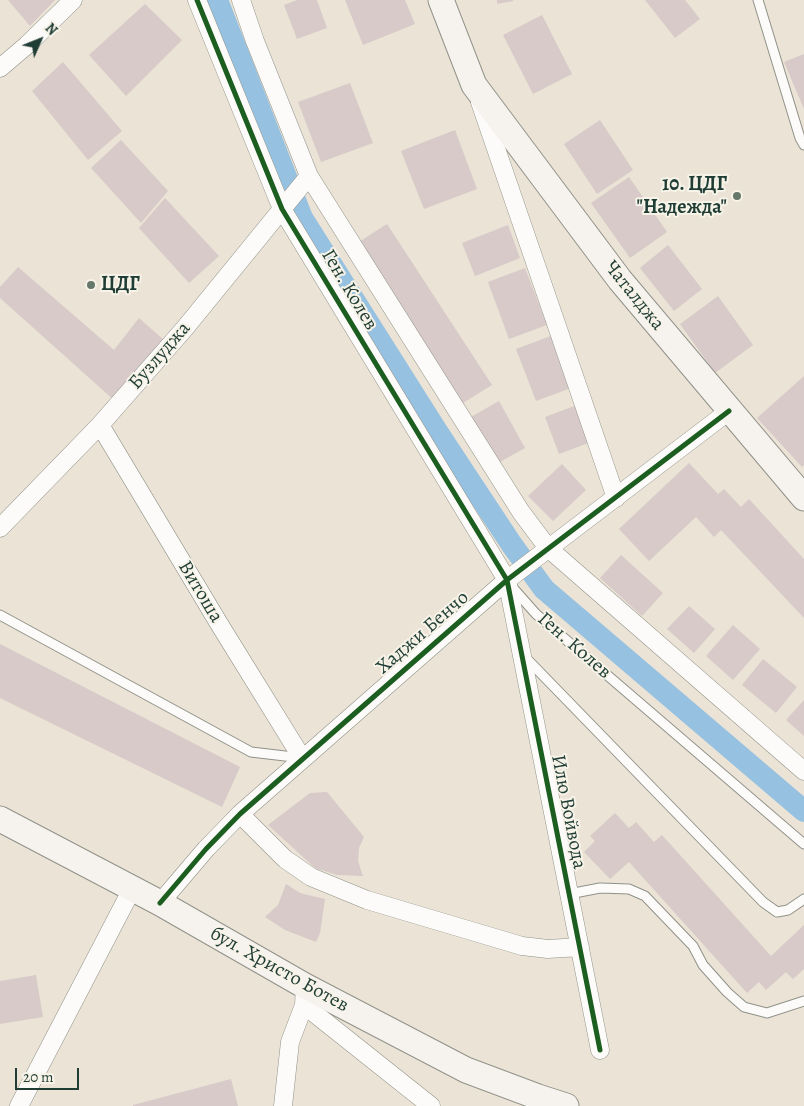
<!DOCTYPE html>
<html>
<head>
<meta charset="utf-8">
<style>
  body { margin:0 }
  #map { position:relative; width:804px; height:1106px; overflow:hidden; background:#ebe3d5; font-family:Alegreya,serif }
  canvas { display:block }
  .north { position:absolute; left:15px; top:15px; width:50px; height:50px; -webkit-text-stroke:4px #f7f3e8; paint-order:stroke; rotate:46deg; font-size:14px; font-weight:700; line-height:20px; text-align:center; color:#1f3d34 }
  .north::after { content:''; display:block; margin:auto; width:18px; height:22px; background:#1f3d34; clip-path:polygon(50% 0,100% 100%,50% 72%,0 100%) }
  .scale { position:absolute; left:15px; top:1068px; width:64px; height:22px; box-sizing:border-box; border:2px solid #1f3d34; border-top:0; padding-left:6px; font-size:15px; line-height:18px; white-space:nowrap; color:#1f3d34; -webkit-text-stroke:4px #f7f3e8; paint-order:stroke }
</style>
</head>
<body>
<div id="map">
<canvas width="804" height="1106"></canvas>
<div class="north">N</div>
<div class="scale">20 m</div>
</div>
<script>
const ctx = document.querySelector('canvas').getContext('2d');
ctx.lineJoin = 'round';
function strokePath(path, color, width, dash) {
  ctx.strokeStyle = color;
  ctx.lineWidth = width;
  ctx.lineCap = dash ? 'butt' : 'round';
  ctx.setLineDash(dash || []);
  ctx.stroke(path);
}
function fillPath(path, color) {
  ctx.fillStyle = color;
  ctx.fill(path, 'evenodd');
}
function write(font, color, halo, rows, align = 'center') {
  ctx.font = font + ' Alegreya,serif';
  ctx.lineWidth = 4;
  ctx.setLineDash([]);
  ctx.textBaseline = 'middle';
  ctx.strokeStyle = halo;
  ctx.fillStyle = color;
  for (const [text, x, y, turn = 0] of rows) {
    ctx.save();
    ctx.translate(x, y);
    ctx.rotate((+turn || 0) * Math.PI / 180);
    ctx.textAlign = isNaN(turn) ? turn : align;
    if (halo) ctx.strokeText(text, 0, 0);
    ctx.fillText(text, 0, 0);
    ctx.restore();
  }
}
strokePath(new Path2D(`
  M217 0 302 218 436 430 512 545 544 589 804 811`), '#96c1e1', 22);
fillPath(new Path2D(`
  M8 0H55L30 26Z
  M297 0H317L327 28 297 39 284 5Z
  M345 0H405L415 24 363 45Z
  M497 0H513V1L497 4Z
  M645 0H685L700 19 675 38Z
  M145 4 182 40 126 96 89 55Z
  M542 15 572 74 533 94 503 35Z
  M804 54V109L784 62Z
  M63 62 122 131 88 160 32 91Z
  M350 83 373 143 321 162 298 102Z
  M600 120 633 170 597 194 564 144Z
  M455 130 477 189 424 209 401 151Z
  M121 140 168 191 141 223 91 168Z
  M629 177 667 232 630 258 591 203Z
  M165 198 219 256 189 283 139 228Z
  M387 224 492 385 458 406 354 245Z
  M508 225 520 258 475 276 462 243Z
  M668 245 702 289 674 311 640 268Z
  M18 267 114 350 139 318 165 341 115 401 0 298V287Z
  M525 268 547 325 509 339 488 282Z
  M718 296 753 345 715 373 680 324Z
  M551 336 571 388 536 401 516 349Z
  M804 376V465L802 467 757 418Z
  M499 401 525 448 498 463 471 417Z
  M577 405 591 442 559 454 545 417Z
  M689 463 718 494 724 489 741 507 749 499 804 559V618L721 530 714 537 696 517 649 561 619 529Z
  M562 464 586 490 553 521 528 496Z
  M621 555 663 593 642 616 600 578Z
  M689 606 715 629 694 653 667 629Z
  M733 625 760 649 733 680 706 656Z
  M0 644 240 767 222 807 0 698Z
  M763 659 797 687 776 713 742 685Z
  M804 700V736L786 720Z
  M327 792 364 837 359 848 358 861 363 876 337 875 315 868 268 825 310 793Z
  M615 813 629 828 636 822 654 842 662 835 771 956 804 925V969L793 979 786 972 766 990 759 982 747 993 629 862 610 879 584 852 595 841 590 836Z
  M286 884 300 893 325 899 320 933 316 942 285 930 265 917 278 905Z
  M36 975 43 1017 0 1024V981Z
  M231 1079 238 1106H133V1105Z`), '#d7cac8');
const lane = new Path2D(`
  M758 0 800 138 804 145
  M513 588 536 614 804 844
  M0 615 251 752 302 758
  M525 657 763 902 777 912 788 910 804 899
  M569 894 600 888 629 889 645 896 693 946 703 965 727 992 744 1007 767 1013 804 1001`);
const street = new Path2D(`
  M197 0 282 209 507 580 600 1050
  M241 0 255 41 309 176 521 512 548 548 804 771
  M0 68 27 45 73 0
  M480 102 616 498
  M100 425 218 622 302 758
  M0 528 100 425 185 328 309 176
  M240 814 285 859 311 877 367 900 522 946 548 949 580 947
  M160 903 206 849 240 814 507 580 729 411
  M305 986 304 1005 431 1106
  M19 1106 132 889
  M283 1106 290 1042 304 1005`);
const secondary = new Path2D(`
  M441 0 474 85 620 280 804 498
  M0 819 160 903 305 986 466 1070 538 1097 566 1106`);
strokePath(lane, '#909289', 11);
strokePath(street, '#909289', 19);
strokePath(secondary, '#909289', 27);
strokePath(lane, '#fcfbf9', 9);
strokePath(street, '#fcfbf9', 18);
strokePath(secondary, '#f6f2ee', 25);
strokePath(new Path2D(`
  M197 0 282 209 507 580 600 1050
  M160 903 206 849 240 814 507 580 729 411`), '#1b5e20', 5);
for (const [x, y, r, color] of [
  [737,196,5,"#66776c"],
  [91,285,5,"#66776c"]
]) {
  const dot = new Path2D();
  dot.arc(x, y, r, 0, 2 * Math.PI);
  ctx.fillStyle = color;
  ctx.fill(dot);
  strokePath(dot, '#f7f3e8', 2);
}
write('bold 20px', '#1f3d34', '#f7f3e8', [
  ["10. ЦДГ",727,185],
  ["\"Надежда\"",727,208],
  ["ЦДГ",101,285,"left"]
], 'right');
write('20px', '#1f3d34', '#f7f3e8', [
  ["Ген. Колев",349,290,59],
  ["Чаталджа",634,296,51],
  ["Бузлуджа",160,356,-49],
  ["Витоша",200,592,59],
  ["Хаджи Бенчо",423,633,-41],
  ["Ген. Колев",574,646,41],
  ["Илю Войвода",568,812,79],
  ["бул. Христо Ботев",279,970,29]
]);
</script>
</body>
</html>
